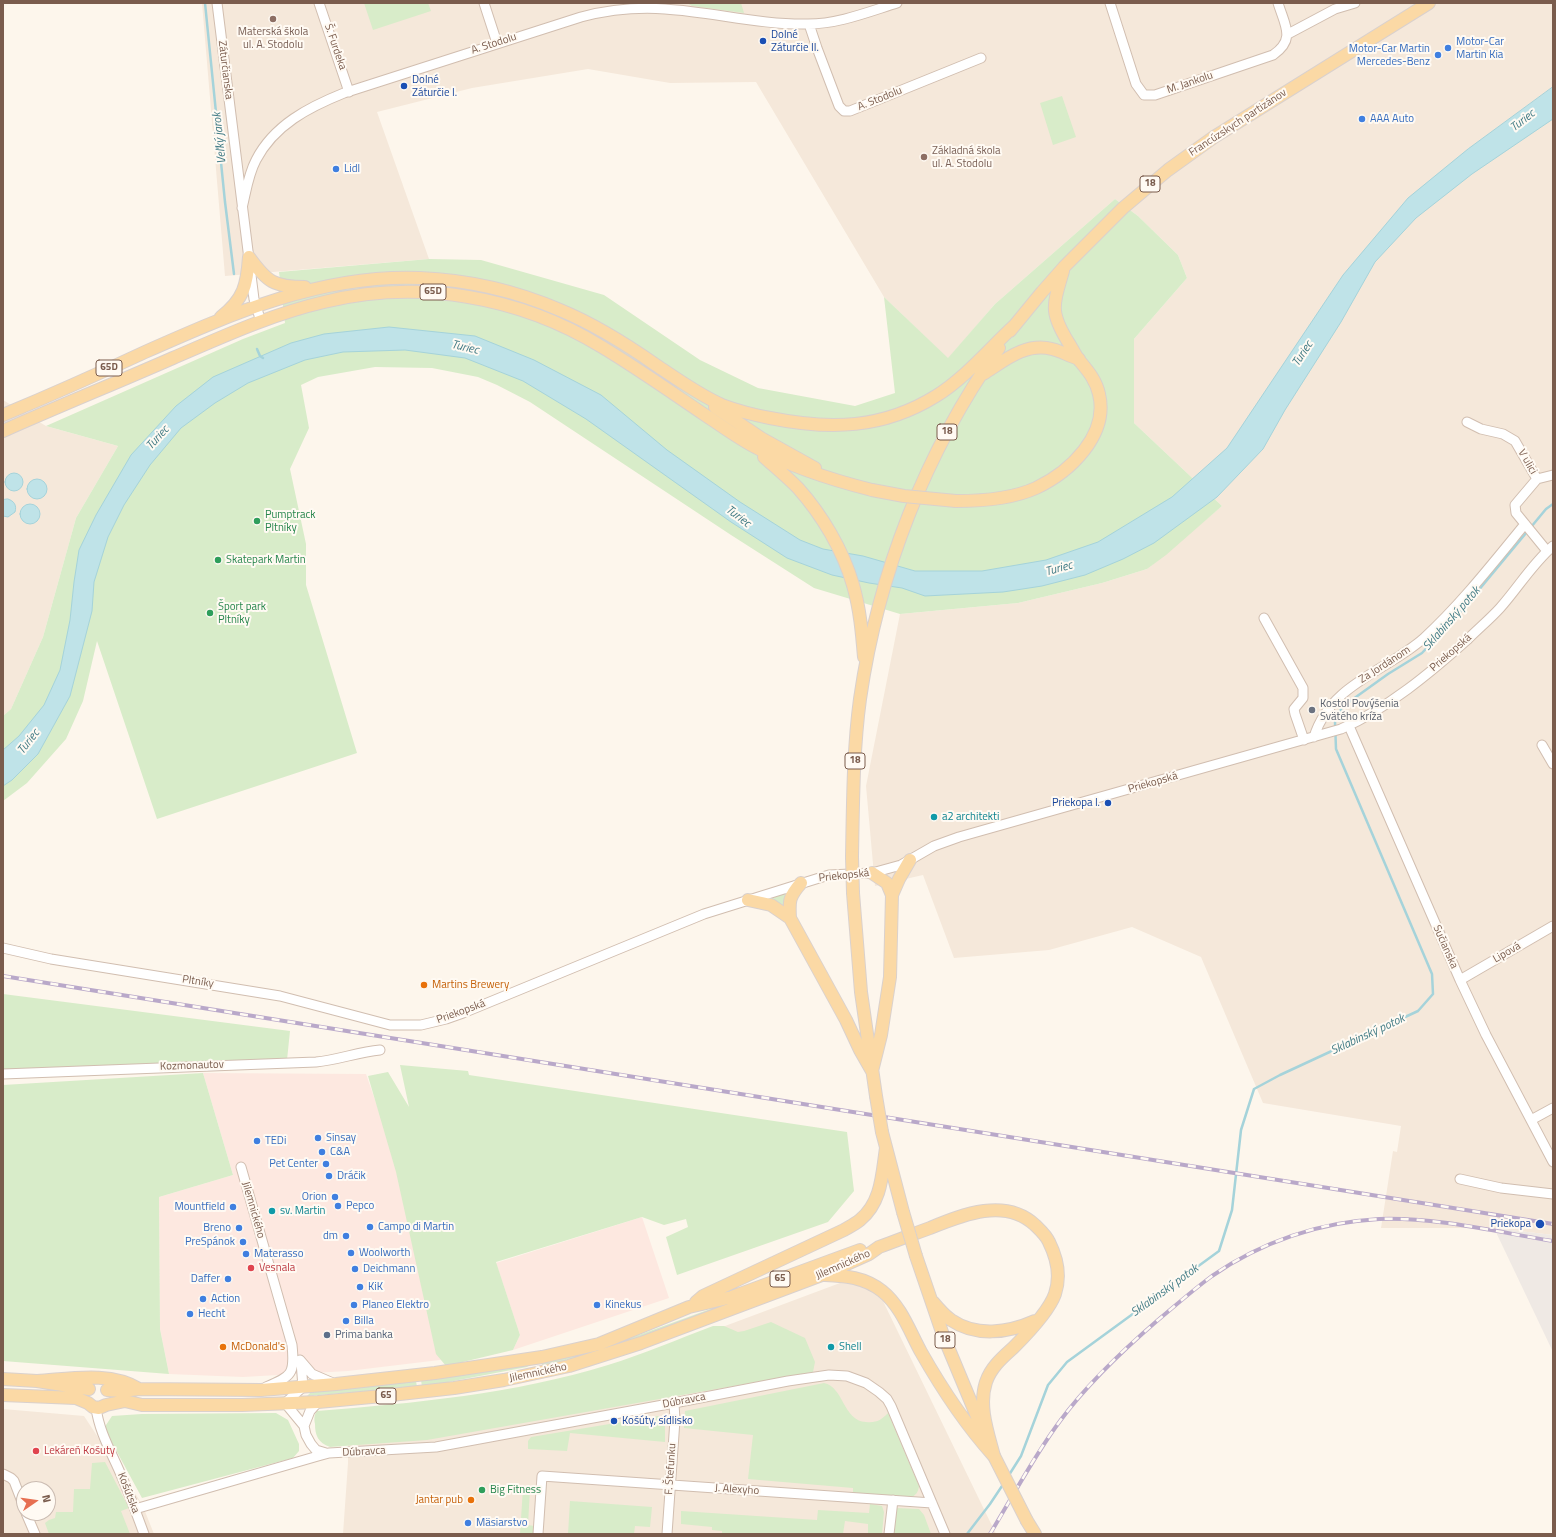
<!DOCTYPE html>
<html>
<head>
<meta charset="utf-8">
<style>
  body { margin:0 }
  #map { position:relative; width:1556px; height:1537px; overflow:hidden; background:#fdf6ec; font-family:"Titillium Web",sans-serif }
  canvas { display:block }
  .frame { position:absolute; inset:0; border:4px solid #7a5c4d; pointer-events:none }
  .north { position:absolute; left:16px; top:1481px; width:40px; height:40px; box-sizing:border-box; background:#fffaf3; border:1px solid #cabbb1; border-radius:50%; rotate:77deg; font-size:11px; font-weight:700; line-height:16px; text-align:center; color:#7a5c4d }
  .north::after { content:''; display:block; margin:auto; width:14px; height:18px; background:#e76f51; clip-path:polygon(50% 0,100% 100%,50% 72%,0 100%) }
</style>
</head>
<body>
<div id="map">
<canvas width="1556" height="1537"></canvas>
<div class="frame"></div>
<div class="north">N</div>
</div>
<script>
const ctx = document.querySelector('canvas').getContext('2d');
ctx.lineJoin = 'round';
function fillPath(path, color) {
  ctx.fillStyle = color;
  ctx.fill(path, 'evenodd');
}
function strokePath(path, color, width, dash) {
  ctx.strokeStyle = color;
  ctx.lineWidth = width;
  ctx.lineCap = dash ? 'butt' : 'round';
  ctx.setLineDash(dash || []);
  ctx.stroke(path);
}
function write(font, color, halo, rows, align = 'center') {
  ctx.font = font + ' "Titillium Web",sans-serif';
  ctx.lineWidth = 4;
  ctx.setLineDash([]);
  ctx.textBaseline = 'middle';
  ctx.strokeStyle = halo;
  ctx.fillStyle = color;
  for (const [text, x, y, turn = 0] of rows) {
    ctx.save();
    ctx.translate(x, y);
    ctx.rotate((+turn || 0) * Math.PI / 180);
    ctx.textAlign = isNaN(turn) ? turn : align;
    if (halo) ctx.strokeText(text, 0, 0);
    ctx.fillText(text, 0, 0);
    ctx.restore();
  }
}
fillPath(new Path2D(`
  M202 3H1553V1235L1494 1228H1381L1393 1151 1397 1152 1401 1126 1263 1103 1201 957 1132 927 1049 950 954 958 923 875 875 886 866 786 900 614 1018 603 1102 583 1147 569 1222 506 1134 423V339L1187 278 1178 255 1138 216 1115 199 995 304 948 359 884 297 756 82 670 83 588 69 472 88 377 112 429 259 225 276Z
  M3 400 46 426 118 446 76 518 43 637 11 709 3 716Z
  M840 1283 860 1285 881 1297 996 1534H343L348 1463V1416L558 1384 677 1344Z
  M3 1409 84 1416 142 1504 154 1534H3ZM24 1489H48V1513H24Z`), '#f5e8da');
fillPath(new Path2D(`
  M203 1073 366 1074 431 1261 448 1359 348 1371 243 1377 169 1374 160 1329 159 1197 233 1175Z
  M642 1217 669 1298 513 1350 520 1335 496 1263Z`), '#fde8e0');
fillPath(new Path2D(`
  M1494 1228 1553 1235V1352Z`), '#efe9e4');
fillPath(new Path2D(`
  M364 3H428L431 11 373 30Z
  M687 3H741L744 13 692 6Z
  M1062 96 1076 137 1053 145 1040 103Z
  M1115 199 1138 216 1178 255 1187 278 1134 339V423L1222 506 1166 555 1147 569 1102 583 1018 603 900 614 814 588 731 535 530 402 497 385 478 377 432 368 375 367 318 377 301 385 309 428 290 469 306 544V585L357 753 157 819 97 641 83 701 66 739 27 783 3 801V716L11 709 43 637 76 518 118 446 46 426 243 339 285 323 279 272 429 259 481 260 604 295 700 360 758 388 855 406 895 393 884 297 948 358 995 304Z
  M786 893 784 908 767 900Z
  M3 994 290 1031 287 1060 3 1072Z
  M400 1065 468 1071 469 1075 847 1132 854 1191 828 1222 677 1275 666 1237 688 1227 686 1219 664 1225 642 1217 496 1262 520 1335 513 1350 446 1366 436 1354 396 1172 368 1076 388 1072 409 1107Z
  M203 1073 233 1175 159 1197 160 1329 169 1374 3 1361V1085Z
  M724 1304 725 1306 603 1350V1348Z
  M771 1322 805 1338 815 1362 813 1372 427 1440 330 1447C318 1443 315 1435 315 1424 314 1419 314 1415 317 1411 415 1403 514 1394 608 1365 644 1354 678 1339 713 1326H724L738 1332 744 1331Z
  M598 1350 599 1351 540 1367 544 1362Z
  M533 1363 527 1367 422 1387 421 1380Z
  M416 1381 417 1387 307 1396 312 1391Z
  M824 1383C844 1387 843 1421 866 1422 877 1423 881 1420 888 1413L919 1486C918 1492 917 1494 912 1497L853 1494V1488L748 1479 753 1435 684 1428 685 1411Z
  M276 1413 288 1420 299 1444V1451L293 1458 142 1498 104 1428 112 1416 142 1414Z
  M658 1416 664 1419 665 1426V1442L570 1433 567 1451 528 1449V1441L531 1437Z
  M105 1462 129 1508 121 1511 130 1534H49L45 1523 49 1520 55 1518 56 1512H73L74 1489H90L92 1463Z
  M523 1488 530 1489 528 1525 534 1526V1534H520Z
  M570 1501 652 1507 650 1527 635 1526 634 1534H568Z
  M870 1504 882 1506 884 1512 882 1534H868V1524L845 1521 843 1534H722V1531L712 1530V1527L681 1524V1511L817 1520 818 1510 869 1513Z
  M895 1508 919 1509 924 1515 931 1534H892Z`), '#d8ecc9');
const water = new Path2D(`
  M1553 87V119L1472 174 1416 218 1375 262 1341 322 1285 410 1263 449 1217 497 1154 543 1123 559 1085 575 1042 586 1003 592 925 596 902 588 869 583 832 575 787 558 731 522 586 419 523 381 465 358 405 350 343 352 305 360 248 383 215 403 181 428 150 465 124 505 108 537 94 582 92 611 70 696 38 754 12 780 3 786V750L19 736 44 705 60 670 70 620 74 582 79 550 96 515 131 455 176 406 213 377 291 343 324 334 389 327 475 336 534 360 601 395 667 450 740 502 800 540 823 549 863 556 915 571H982L1046 560 1098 542 1172 497 1227 448 1343 275 1408 198 1468 149Z
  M5 482a9 9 0 1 1 18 0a9 9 0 1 1-18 0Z
  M27 489a10 10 0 1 1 20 0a10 10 0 1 1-20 0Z
  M8 499C14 501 17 505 15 512L8 517 3 516V500Z
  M20 514a10 10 0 1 1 20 0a10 10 0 1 1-20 0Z`);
fillPath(water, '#bfe3e8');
strokePath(water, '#a5d3da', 1);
strokePath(new Path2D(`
  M205 3 225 202 234 274
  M257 349 260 356 263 358
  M1009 1475 1021 1456 1048 1385 1067 1362 1219 1251 1232 1210 1241 1130 1254 1089 1280 1075 1418 1011 1433 994 1432 974 1336 749 1335 722 1342 707 1388 674 1422 653 1463 609 1546 509 1553 504
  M967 1534 990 1504 1004 1483`), '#a5d3da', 2.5);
const minor = new Path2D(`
  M217 3 254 299 261 322
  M319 3 349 92
  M484 3 497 43
  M1110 3 1136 84 1144 95H1155L1273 55C1296 39 1285 26 1278 3
  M809 24 817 48 839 106 844 111H850L981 58
  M1288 34 1335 9 1355 3
  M242 208C246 192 248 175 256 160 274 125 309 107 344 93L581 17C608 10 637 7 665 9 713 12 760 25 808 24 838 24 868 12 897 3
  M1467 422 1481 429 1503 434 1515 441 1537 479
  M1537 479 1515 505 1516 513 1547 551
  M1537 479 1553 475
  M1264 618 1303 688V698L1294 709 1295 714 1304 740
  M1349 726 1460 980 1486 1035 1553 1162
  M1314 737C1330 684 1387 671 1424 638 1461 604 1493 563 1525 524
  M1542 745 1553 764
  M3 948 51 959 280 996 390 1025H421L446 1019 463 1013 704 914 816 879 829 875 872 873 901 865 934 846 959 837 1341 729C1387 709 1430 673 1467 640 1478 629 1490 619 1500 608 1518 588 1532 564 1553 546
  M1460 980 1553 926
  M3 1074 316 1062C338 1060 358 1052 380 1050
  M1531 1120 1553 1108
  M241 1167 292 1345C295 1374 292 1376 266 1387
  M1460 1179 1501 1188 1553 1194
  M300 1360 312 1374 335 1384
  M301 1362 303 1387 285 1403 304 1426 306 1435 311 1444 316 1450 326 1453
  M96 1408C99 1430 109 1448 118 1468 128 1490 136 1512 144 1534
  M304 1426 310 1411 318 1402
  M3 1474 11 1478 14 1481 24 1507
  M135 1509 318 1456 329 1453 436 1447 674 1403 788 1381 829 1375 847 1376 866 1383 879 1392 887 1399 891 1406 945 1534
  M26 1513 35 1534
  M538 1534 542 1476 932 1503
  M667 1534 675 1420 674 1403
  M889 1534 893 1500`);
const major = new Path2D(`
  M249 257C267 282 274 287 305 287
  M221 317C244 299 247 285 249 257
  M1010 331 1042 292 1064 267 1123 208 1168 170 1214 137 1429 3
  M983 374C1004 361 1025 342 1052 349 1061 351 1069 356 1079 359
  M715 407 761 438 815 468
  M3 415C51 395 98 374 145 352 233 313 322 274 420 278 468 280 516 291 560 310 594 324 626 344 656 365 677 379 699 395 722 405 738 411 754 415 770 418 830 430 883 429 936 396 965 378 989 349 1014 326
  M3 431C59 406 116 383 173 358 222 337 272 314 324 302 418 279 519 296 602 347 637 368 671 392 705 415 722 426 739 439 757 448 793 468 832 480 872 490
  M764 457C775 467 787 477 798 488 822 515 843 550 853 585 860 609 862 633 864 657
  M956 501C982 501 1012 499 1036 488 1070 472 1109 435 1099 394 1096 380 1088 371 1079 360 1076 356 1073 350 1070 345 1049 312 1053 306 1063 271
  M852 857C853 804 853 751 860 699 878 574 925 452 999 348
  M872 873 887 883 892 895
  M801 883C789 897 789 900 790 918L846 1020 860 1050 872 1071
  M853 893 861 992 876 1096
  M748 900 771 905 790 918
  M872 1071 881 1035 890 977 892 895 899 879 910 860
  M882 1132 903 1212
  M916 1256 943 1335 983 1431
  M825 1275C846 1276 864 1277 882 1291 901 1306 910 1332 921 1352 942 1389 965 1424 993 1455
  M696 1302 703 1296 844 1230C849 1227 855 1224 860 1220 882 1202 882 1174 886 1148
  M933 1302C938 1308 944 1315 951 1320 976 1337 1008 1333 1035 1321
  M3 1379 37 1381 89 1389
  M37 1381C70 1379 110 1371 139 1389
  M107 1390 122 1391 139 1389 261 1390 336 1384 435 1373 542 1357 599 1344 689 1307 732 1297 860 1250
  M3 1395 76 1398 88 1403 93 1407 99 1408 106 1405 125 1401 142 1405H242L318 1402 382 1396 454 1388 504 1380 569 1366 641 1343 822 1275 869 1254 879 1247C896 1241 913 1234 930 1228 962 1215 1005 1197 1035 1225 1040 1230 1046 1235 1049 1242 1057 1258 1061 1276 1055 1294 1049 1311 1027 1334 1014 1347 1003 1357 991 1367 986 1382 978 1406 988 1433 994 1456
  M1027 1521 1035 1534`);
strokePath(minor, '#d1beb0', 11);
strokePath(major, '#dad1cd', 14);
strokePath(minor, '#fff', 9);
strokePath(major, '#fbd9a5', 12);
const rail = new Path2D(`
  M3 976 1553 1224
  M990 1534C1013 1496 1034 1456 1060 1421 1088 1383 1122 1351 1158 1320 1176 1305 1193 1290 1212 1276 1261 1242 1320 1222 1379 1219 1436 1217 1497 1232 1553 1241`);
strokePath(rail, '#b9a8c9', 4);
strokePath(rail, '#fffaf3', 2.5, [8]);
const majorBridge = new Path2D(`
  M872 490 904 496 956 501
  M852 857 853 893
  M876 1096 882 1132
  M903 1212 916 1256
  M994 1456 1027 1521`);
strokePath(majorBridge, '#dad1cd', 14, []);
strokePath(majorBridge, '#fbd9a5', 12);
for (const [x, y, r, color] of [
  [273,19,4,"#8d6e63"],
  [763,41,4,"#1a4fb4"],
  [1448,48,4,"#3f7fe0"],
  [1438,55,4,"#3f7fe0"],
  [404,86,4,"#1a4fb4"],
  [1362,119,4,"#3f7fe0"],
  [924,157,4,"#8d6e63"],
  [336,169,4,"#3f7fe0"],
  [257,521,4,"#2e9e5b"],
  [218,560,4,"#2e9e5b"],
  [210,613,4,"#2e9e5b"],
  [1312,710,4,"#6b7280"],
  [1108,803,4,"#1a4fb4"],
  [934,817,4,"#0f9aa8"],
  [424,985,4,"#e8710a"],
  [318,1138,4,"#3f7fe0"],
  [257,1141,4,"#3f7fe0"],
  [322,1152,4,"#3f7fe0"],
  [326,1164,4,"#3f7fe0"],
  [329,1176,4,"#3f7fe0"],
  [335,1197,4,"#3f7fe0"],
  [338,1206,4,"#3f7fe0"],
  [233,1207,4,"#3f7fe0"],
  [272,1211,4,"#0f9aa8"],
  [1540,1224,5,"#1a4fb4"],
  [370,1227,4,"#3f7fe0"],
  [239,1228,4,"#3f7fe0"],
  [346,1236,4,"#3f7fe0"],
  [243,1242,4,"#3f7fe0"],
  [351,1253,4,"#3f7fe0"],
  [246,1254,4,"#3f7fe0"],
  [251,1268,4,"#e0444e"],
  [355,1269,4,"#3f7fe0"],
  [228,1279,4,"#3f7fe0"],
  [360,1287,4,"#3f7fe0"],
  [203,1299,4,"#3f7fe0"],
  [354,1305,4,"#3f7fe0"],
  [597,1305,4,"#3f7fe0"],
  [190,1314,4,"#3f7fe0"],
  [346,1321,4,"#3f7fe0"],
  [327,1335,4,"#5c6f8a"],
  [223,1347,4,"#e8710a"],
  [831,1347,4,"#0f9aa8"],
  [614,1421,4,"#1a4fb4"],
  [36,1451,4,"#e0444e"],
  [482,1490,4,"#2e9e5b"],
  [471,1500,4,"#e8710a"],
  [468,1523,4,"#3f7fe0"]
]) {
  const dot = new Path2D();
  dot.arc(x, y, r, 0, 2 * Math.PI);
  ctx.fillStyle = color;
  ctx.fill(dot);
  strokePath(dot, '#fffaf3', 1.5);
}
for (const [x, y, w] of [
  [1150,184,20],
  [433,292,26],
  [109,368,26],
  [947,432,20],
  [855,761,20],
  [780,1279,20],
  [945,1340,20],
  [386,1396,20]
]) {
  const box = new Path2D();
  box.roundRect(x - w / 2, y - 8, w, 16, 3);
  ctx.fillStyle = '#fffaf3';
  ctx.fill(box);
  strokePath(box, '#7a5c4d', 1);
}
write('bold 10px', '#7a5c4d', null, [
  ["18",1150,184],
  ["65D",433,292],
  ["65D",109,368],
  ["18",947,432],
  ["18",855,761],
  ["65",780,1279],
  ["18",945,1340],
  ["65",386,1396]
]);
write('11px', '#785e54', '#fffaf3', [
  ["Materská škola",273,32],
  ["ul. A. Stodolu",273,45],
  ["Základná škola",932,151,"left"],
  ["ul. A. Stodolu",932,164,"left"]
]);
write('11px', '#164399', '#fffaf3', [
  ["Dolné",771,35],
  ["Záturčie II.",771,48],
  ["Dolné",412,80],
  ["Záturčie I.",412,93],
  ["Priekopa I.",1100,803,"right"],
  ["Priekopa",1531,1224,"right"],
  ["Košúty, sídlisko",622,1421]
], 'left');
write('11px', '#366cbe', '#fffaf3', [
  ["Motor-Car",1456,42],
  ["Martin Kia",1456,55],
  ["Motor-Car Martin",1430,49,"right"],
  ["Mercedes-Benz",1430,62,"right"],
  ["AAA Auto",1370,119],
  ["Lidl",344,169],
  ["Sinsay",326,1138],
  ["TEDi",265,1141],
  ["C&A",330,1152],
  ["Pet Center",318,1164,"right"],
  ["Dráčik",337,1176],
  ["Orion",327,1197,"right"],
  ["Pepco",346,1206],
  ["Mountfield",225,1207,"right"],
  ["Campo di Martin",378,1227],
  ["Breno",231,1228,"right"],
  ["dm",338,1236,"right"],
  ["PreSpánok",235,1242,"right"],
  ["Woolworth",359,1253],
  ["Materasso",254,1254],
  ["Deichmann",363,1269],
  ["Daffer",220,1279,"right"],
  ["KiK",368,1287],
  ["Action",211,1299],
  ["Planeo Elektro",362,1305],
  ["Kinekus",605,1305],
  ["Hecht",198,1314],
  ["Billa",354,1321],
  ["Mäsiarstvo",476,1523]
], 'left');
write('11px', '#7a5c4d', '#fffaf3', [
  ["A. Stodolu",494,44,-18],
  ["Š. Furdeka",335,47,71],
  ["Záturčianska",225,70,83],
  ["M. Jankolu",1190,83,-19],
  ["A. Stodolu",880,99,-22],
  ["Francúzskych partizánov",1238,123,-33],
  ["V ulici",1527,462,60],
  ["Priekopská",1451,653,-41],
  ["Za Jordánom",1385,665,-33],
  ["Priekopská",1153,783,-16],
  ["Priekopská",844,876,-6],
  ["Sučianska",1445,947,66],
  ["Lipová",1507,953,-30],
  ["Pltníky",198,982,9],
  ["Priekopská",461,1012,-20],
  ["Kozmonautov",192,1066,-2],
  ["Jilemnického",253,1210,74],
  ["Jilemnického",843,1265,-24],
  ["Jilemnického",538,1373,-12],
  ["Dúbravca",684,1401,-11],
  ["Dúbravca",364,1452,-3],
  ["F. Štefunku",671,1469,-86],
  ["J. Alexyho",737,1490,4],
  ["Košútska",128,1493,69]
]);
write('11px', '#27864d', '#fffaf3', [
  ["Pumptrack",265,515],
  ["Pltníky",265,528],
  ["Skatepark Martin",226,560],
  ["Šport park",218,607],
  ["Pltníky",218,620],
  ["Big Fitness",490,1490]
], 'left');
write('11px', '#5b616d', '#fffaf3', [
  ["Kostol Povýšenia",1320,704],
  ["Svätého kríža",1320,717]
], 'left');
write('11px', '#0d838f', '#fffaf3', [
  ["a2 architekti",942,817],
  ["sv. Martin",280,1211],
  ["Shell",839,1347]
], 'left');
write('11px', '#c56008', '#fffaf3', [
  ["Martins Brewery",432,985],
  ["McDonald's",231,1347],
  ["Jantar pub",463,1500,"right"]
], 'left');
write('11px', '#be3a42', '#fffaf3', [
  ["Vesnala",259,1268],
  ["Lekáreň Košuty",44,1451]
], 'left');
write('11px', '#4e5e75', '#fffaf3', [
  ["Prima banka",335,1335]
], 'left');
write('italic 12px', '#437c86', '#fffaf3', [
  ["Turiec",1523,121,-38],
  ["Veľký jarok",220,138,-96],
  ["Turiec",465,348,13],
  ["Turiec",1303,354,-57],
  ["Turiec",158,438,-48],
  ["Turiec",738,517,37],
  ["Turiec",1059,569,-15],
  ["Sklabinský potok",1452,619,-49],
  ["Turiec",29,742,-52],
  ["Sklabinský potok",1368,1035,-25],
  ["Sklabinský potok",1165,1291,-36]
]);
</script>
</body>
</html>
